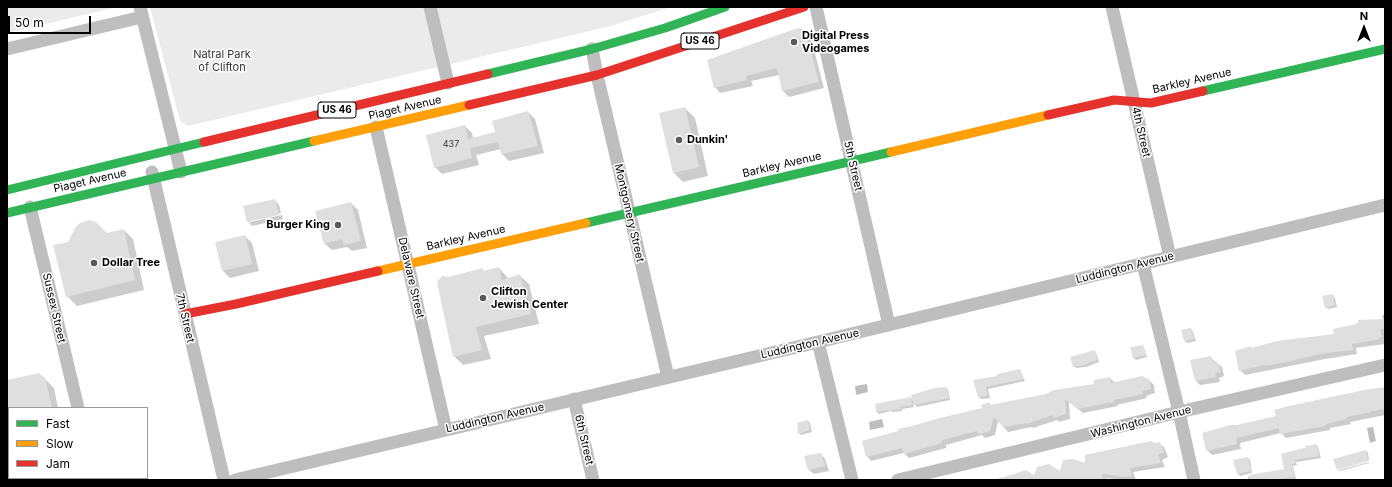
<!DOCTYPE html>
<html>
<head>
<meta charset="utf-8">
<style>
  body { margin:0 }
  #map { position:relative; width:1392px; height:487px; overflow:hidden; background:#fff; font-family:Inter,sans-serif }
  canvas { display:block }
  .frame { position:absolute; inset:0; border:8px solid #000; pointer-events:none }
  .legend { position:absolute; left:8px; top:407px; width:140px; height:72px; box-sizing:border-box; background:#fff; border:1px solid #999; margin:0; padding:5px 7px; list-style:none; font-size:12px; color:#000 }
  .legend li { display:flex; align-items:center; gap:8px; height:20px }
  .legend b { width:20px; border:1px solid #999 }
  .north { position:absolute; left:1344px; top:8px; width:40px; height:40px; -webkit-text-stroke:3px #fff; paint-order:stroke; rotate:0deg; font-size:11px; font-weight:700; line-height:16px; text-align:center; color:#000 }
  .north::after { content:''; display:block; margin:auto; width:14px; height:18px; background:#000; clip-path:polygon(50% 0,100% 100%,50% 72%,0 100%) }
  .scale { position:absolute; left:8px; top:16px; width:83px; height:18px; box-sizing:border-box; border:2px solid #000; border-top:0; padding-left:5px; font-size:12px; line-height:14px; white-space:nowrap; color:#000; -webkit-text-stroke:3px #fff; paint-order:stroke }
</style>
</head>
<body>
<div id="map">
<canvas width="1392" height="487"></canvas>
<div class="frame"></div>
<ul class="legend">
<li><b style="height:5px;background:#30b455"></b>Fast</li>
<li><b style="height:5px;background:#ff9f0a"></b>Slow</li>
<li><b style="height:5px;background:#e5322d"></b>Jam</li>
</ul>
<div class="north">N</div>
<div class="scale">50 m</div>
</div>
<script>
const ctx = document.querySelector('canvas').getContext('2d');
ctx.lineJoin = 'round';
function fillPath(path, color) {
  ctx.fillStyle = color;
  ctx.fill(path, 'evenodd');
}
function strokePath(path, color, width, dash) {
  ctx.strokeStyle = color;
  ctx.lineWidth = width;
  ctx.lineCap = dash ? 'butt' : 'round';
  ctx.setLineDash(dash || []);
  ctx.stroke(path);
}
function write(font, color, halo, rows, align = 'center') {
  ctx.font = font + ' Inter,sans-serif';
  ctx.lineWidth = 3;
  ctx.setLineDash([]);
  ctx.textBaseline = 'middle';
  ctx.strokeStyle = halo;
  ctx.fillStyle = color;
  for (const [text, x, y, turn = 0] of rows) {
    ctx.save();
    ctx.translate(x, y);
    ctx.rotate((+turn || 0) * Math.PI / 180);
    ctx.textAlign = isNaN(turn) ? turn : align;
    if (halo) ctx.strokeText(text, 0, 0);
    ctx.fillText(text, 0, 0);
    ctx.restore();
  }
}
fillPath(new Path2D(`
  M7 7H117L7 33Z
  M150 7H671L611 26 188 126 180 121Z`), '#ebebeb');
fillPath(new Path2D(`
  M867 384 868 392 856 395 855 386Z
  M882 419 884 427 870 430 869 422Z
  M1373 427 1376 441 1370 443 1367 428Z`), '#bebebe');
fillPath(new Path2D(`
  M805 31 811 38 824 88 789 97 783 91 779 75 751 81 753 86 720 93 715 87Z
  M685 108 695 118 708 176 683 182 674 173Z
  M528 112 535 119 544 153 509 161 502 154 501 149 476 155 479 165 442 174 435 167 465 126 472 133 473 138 496 133Z
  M275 200 279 205 281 213 250 220V222L282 215 283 219 252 226 248 221Z
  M351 203 358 210 367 248 352 251 347 247 332 250 324 243Z
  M124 230 133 239 144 290 77 306 67 296 69 243Z
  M245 236 252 243 259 271 230 278 223 271 216 243Z
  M499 268 509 279 519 275 529 284 539 324 484 336 491 359 463 365 454 356 449 278 482 269 485 272Z
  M1333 296 1335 298 1337 307 1328 309 1326 307Z
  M1382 315H1385V344L1356 348 1357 354 1325 359 1245 375 1240 370 1250 347 1252 349 1335 335 1383 320Z
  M1191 329 1193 332 1196 341 1187 343 1185 341 1182 331Z
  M1142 346 1144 348 1147 357 1136 360 1134 358 1132 348Z
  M1094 351 1096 353 1099 362 1086 367 1076 368 1074 366Z
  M1210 357 1222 367 1224 376 1219 378 1220 382 1200 385 1196 381Z
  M1020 370 1025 381 988 389 990 398 981 399 979 397 975 381 999 377Z
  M44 378 54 388 58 408H9V437L7 438V381Z
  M1110 378 1115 383 1149 380 1154 385 1155 393 1146 396 1147 398 1117 405 1118 406 1083 413 1069 402 1070 419 1059 422 1057 420 1033 428 1032 427 1008 432 998 421 995 435 985 438 982 435 946 445V448L909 458 904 453 871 461 867 456 983 408 989 403 992 406 1095 385Z
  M946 388 948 390 950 400 917 407 913 403 914 407 902 409V411L892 412 891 411 879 414 877 412 876 404 911 398 914 402Z
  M1385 388V415L1350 422 1351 424 1330 428V430L1286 438 1281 433 1240 443 1241 449 1212 455 1207 450 1237 426 1277 417Z
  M808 421 810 423 812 432 801 435 799 433Z
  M1150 442 1153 444 1159 443 1164 447 1168 457 1162 460 1165 467 1133 472 1136 480H1124L1106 478V480H991L1001 478 1003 479 1035 477 1060 472 1086 464V455Z
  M1316 445 1318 447 1321 458 1296 462 1297 465 1293 466 1296 479 1248 480V477L1285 470 1282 454Z
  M1366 451 1368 453 1369 460 1337 468Z
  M821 454 825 459 829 471 814 474 809 470Z
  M1248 458 1250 460 1252 473 1240 476 1238 474Z
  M1369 462V463L1340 471 1339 470Z`), '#0003');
fillPath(new Path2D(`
  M798 28 802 29 805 31 819 82 782 91 777 68 746 76 747 80 714 88 707 60Z
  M685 107 699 167 673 173 659 113Z
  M528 111 538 146 501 154 498 142 470 148 472 158 434 168 426 135 465 125 468 139 495 132 492 121Z
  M275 199 279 215 247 222 243 206Z
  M351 202 361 241 344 245 342 239 324 244 315 211Z
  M89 220 96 222 107 233 124 229 135 280 66 297 53 245 68 242 75 228 80 223Z
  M245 235 252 264 222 271 215 242Z
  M499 267 502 280 520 274 531 314 476 327 482 350 453 357 437 282 442 276 449 277 482 268 483 271Z
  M1333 294 1335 305 1325 308 1322 296Z
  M1385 319V328L1380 330 1382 337H1379L1380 339 1352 344 1353 350 1320 354 1287 362 1264 366V365L1239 371 1235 351 1251 346V348L1277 341 1334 334 1333 329 1356 324V323H1358V320Z
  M1191 328 1194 339 1184 341 1181 330Z
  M1143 345 1146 355 1133 358 1130 347Z
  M1095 350 1097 360 1084 365 1073 367 1070 357Z
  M1211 356 1213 361 1217 362 1221 372 1215 373 1216 377 1195 381 1190 360Z
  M1020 369 1024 379 986 387 988 396 978 397 973 380 997 376V374Z
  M39 373 45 378 52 408H7V380Z
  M1142 376 1149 379 1151 389 1142 391 1143 394 1114 400V402L1077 409 1065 399 1066 414 1054 418 1052 415 1027 424V423L1003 427 994 417 990 431 979 434 977 431 942 440V443L904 454 902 448 866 457 862 441 898 431V429L912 426 936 419 982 408 981 405 990 402V405L1046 394 1054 390 1094 384 1093 380 1110 377 1111 383Z
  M946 387 949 398 914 405 911 395 934 388Z
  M1385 387V409L1371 411V412L1346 417 1347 419 1326 424V426L1280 434 1279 428 1236 438 1237 444 1206 451 1202 433 1230 425H1237L1276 416 1274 410 1289 406 1364 390Z
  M911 397 912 405 900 407 901 409 889 411V410L876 412 875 404Z
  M808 420 810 430 798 434 797 423Z
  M1151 441 1154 443 1160 442 1164 452 1158 455 1161 463 1130 468 1132 476 1120 477 1119 476 1102 474 1103 480H1001V478L1026 470 1034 475 1037 467 1049 464 1060 471 1063 460 1074 459 1085 463V455Z
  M1317 444 1319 456 1295 460 1296 463 1292 464 1295 477 1271 480H1249V475L1284 469 1281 454 1306 448 1305 446Z
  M1366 450 1368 461 1337 470 1333 459Z
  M821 453 825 466 808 470 804 456Z
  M1248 457 1251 471 1237 474 1233 460Z`), '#dfdfdf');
strokePath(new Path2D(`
  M140 7 181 172
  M430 7 448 83
  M816 7 889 325
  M1112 7 1170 257
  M7 49 142 17
  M592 49 597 75 668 377
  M376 127 446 430
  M152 172 224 480
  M30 207 78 408
  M1143 264 1179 412 1194 480
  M818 342 852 480
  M574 399 593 480
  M94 478 95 480
  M235 480 822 341 1385 205
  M898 480 1179 412 1385 365`), '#bebebe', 13);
strokePath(new Path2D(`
  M488 74 592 49 665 28 725 7
  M1203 91 1385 49
  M7 190 204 142
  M7 213 314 141
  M586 223 891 152`), '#30b455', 9);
strokePath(new Path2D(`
  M314 141 469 105
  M891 152 1048 115
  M378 271 586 223`), '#ff9f0a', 9);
strokePath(new Path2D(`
  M469 105 597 75 804 7
  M1048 115 1114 100 1151 103 1203 91
  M204 142 488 74
  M185 314 236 304 378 271`), '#e5322d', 9);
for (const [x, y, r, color] of [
  [794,42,4,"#595959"],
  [679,140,4,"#595959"],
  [338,225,4,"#595959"],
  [94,263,4,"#595959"],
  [483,298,4,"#595959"]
]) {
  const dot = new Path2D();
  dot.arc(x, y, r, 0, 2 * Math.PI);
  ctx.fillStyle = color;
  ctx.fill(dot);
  strokePath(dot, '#fff', 1.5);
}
write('9px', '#383838', null, [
  ["437",451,144]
]);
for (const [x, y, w] of [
  [700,41,38],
  [337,110,38]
]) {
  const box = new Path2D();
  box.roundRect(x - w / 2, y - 8, w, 16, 3);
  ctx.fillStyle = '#fff';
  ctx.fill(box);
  strokePath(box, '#000', 1);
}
write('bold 10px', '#000', null, [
  ["US 46",700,41],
  ["US 46",337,110]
]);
write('bold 11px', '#000', '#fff', [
  ["Digital Press",802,36],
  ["Videogames",802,49],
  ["Dunkin'",687,140],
  ["Burger King",330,225,"right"],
  ["Dollar Tree",102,263],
  ["Clifton",491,292],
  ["Jewish Center",491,305]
], 'left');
write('11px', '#323232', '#fff', [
  ["Natral Park",222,55],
  ["of Clifton",222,68]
]);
write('11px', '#000', '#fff', [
  ["Barkley Avenue",1192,81,-13],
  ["Piaget Avenue",405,108,-13],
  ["4th Street",1141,132,77],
  ["Barkley Avenue",782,165,-13],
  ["5th Street",853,166,77],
  ["Piaget Avenue",90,181,-13],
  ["Montgomery Street",629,213,77],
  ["Barkley Avenue",466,238,-13],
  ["Luddington Avenue",1125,268,-14],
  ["Delaware Street",411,278,77],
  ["Sussex Street",54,308,77],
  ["7th Street",185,318,77],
  ["Luddington Avenue",810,344,-13],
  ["Luddington Avenue",495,418,-13],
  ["Washington Avenue",1141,422,-14],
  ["6th Street",584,440,77]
]);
</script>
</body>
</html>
